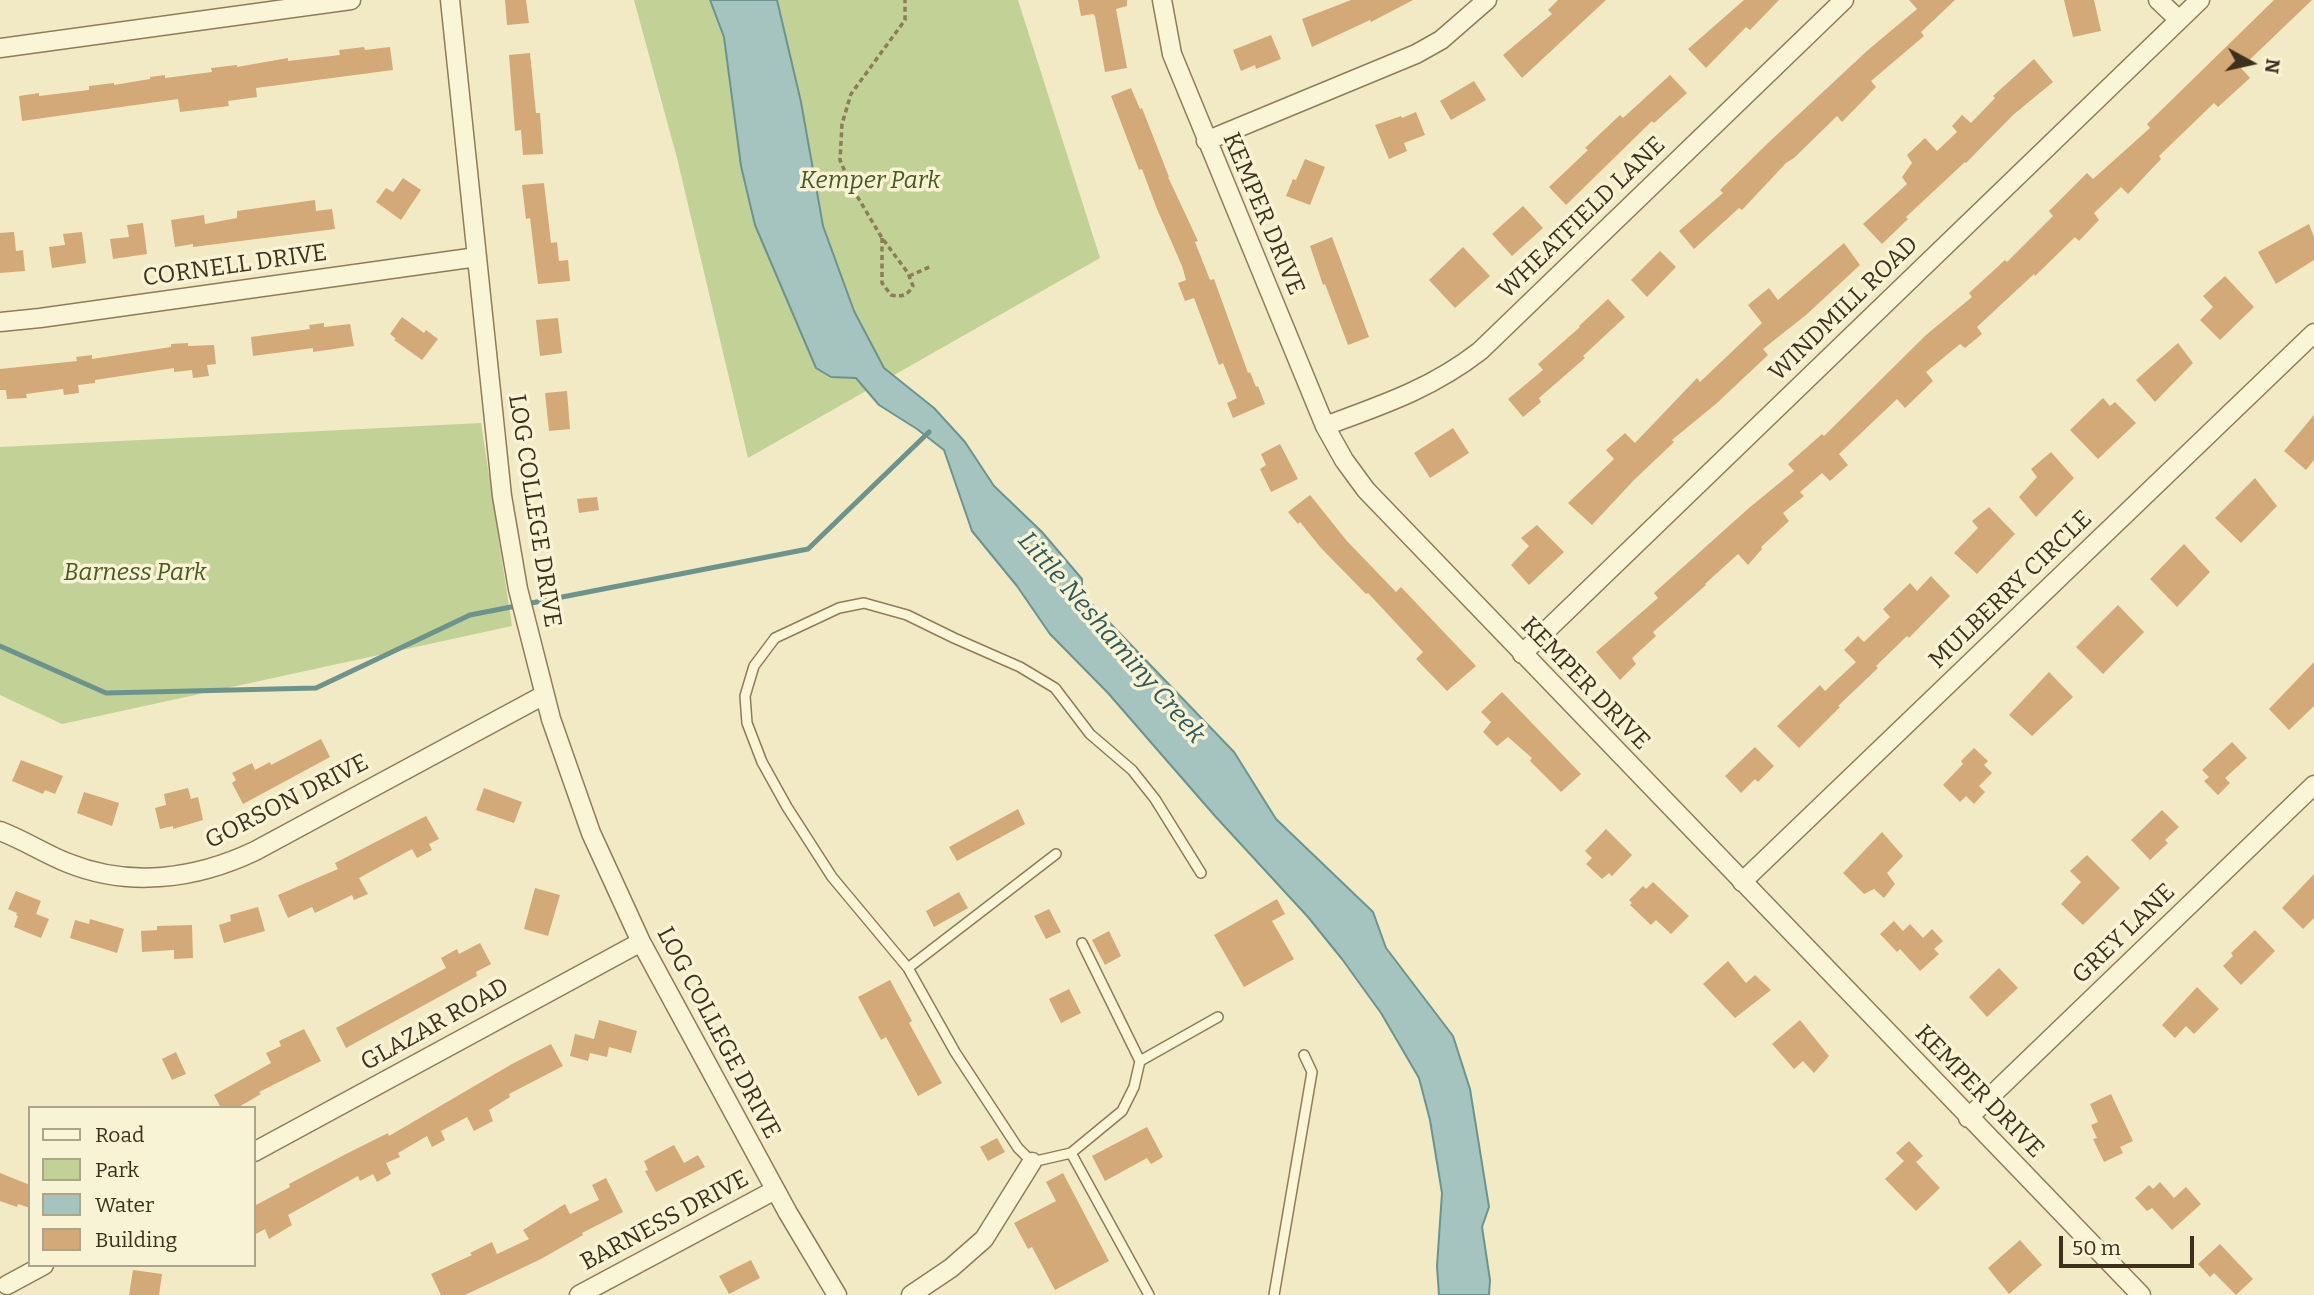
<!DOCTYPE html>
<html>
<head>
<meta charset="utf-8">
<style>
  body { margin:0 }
  #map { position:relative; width:2314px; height:1295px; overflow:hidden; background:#f2eac4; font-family:Bitter,serif }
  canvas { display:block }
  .legend { position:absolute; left:28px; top:1106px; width:228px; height:161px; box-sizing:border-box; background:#f8f3d4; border:2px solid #ada58b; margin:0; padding:9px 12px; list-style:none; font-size:21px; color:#3d311e }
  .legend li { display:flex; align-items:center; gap:14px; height:35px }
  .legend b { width:35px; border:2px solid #ada58b }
  .north { position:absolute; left:2216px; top:28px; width:70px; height:70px; -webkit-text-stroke:5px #f8f3d4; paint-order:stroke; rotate:98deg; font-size:19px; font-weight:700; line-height:28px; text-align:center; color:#3d311e }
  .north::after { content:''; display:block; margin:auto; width:24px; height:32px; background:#3d311e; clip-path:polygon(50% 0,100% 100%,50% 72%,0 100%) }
  .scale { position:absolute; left:2059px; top:1236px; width:135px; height:32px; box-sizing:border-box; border:4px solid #3d311e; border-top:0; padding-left:9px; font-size:21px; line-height:24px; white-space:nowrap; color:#3d311e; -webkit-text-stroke:5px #f8f3d4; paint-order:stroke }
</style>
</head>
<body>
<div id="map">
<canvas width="2314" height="1295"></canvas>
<ul class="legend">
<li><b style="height:9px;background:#fbf5d8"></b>Road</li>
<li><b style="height:19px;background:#c2d196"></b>Park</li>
<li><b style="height:19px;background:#a6c4bf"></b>Water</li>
<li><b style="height:19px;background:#d3a977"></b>Building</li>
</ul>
<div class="north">N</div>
<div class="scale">50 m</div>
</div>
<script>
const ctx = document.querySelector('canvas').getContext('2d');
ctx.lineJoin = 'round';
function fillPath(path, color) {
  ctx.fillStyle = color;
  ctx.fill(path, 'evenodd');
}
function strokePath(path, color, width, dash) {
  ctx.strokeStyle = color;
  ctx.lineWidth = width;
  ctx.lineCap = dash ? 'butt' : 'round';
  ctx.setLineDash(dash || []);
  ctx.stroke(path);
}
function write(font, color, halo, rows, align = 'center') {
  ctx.font = font + ' Bitter,serif';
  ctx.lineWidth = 7;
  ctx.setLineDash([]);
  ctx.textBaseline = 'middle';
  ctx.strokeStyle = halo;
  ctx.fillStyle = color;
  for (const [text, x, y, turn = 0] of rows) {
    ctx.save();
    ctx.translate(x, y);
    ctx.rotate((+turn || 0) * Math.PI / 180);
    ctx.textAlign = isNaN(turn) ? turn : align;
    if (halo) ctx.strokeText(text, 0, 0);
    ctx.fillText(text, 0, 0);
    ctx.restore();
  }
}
fillPath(new Path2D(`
  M634 0H1018L1100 258 748 458 677 158Z
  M481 423 512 626 62 724 0 695V447Z`), '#c2d196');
const water = new Path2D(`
  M710 0H777L801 102 823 226 854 311 884 368 934 408 965 442 994 486 1042 532 1082 579V594L1234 752 1276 819 1373 912 1386 948 1453 1036 1470 1089 1489 1207 1482 1227 1490 1280 1489 1295H1439L1437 1266 1442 1193 1430 1120 1419 1078 1381 1013 1342 959 1308 917 1215 816 1108 693 1050 634 1017 586 972 531 944 450 917 429 879 405 856 378 831 377 816 368 755 225 741 166 724 37Z`);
fillPath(water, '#a6c4bf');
strokePath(water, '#6b948f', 2);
strokePath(new Path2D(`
  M0 646 106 693 316 688 470 615 808 549 929 432`), '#6b948f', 5);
fillPath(new Path2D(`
  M505 0H526L529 23 507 25Z
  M1078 0H1127V6L1116 9 1127 68 1105 72 1095 16 1093 14 1081 16Z
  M1351 0H1413L1371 22 1370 20 1312 47 1302 19Z
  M1558 0H1606L1522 78 1503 55 1552 14 1548 10Z
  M1744 0H1779L1750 30 1746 27 1706 68 1688 49Z
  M1909 0H1955L1921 32 1924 36 1871 81 1876 87 1842 122 1837 116 1794 158 1786 163 1742 210 1739 208 1694 249 1679 231 1723 193 1720 190 1768 143 1868 50 1917 9Z
  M2064 0H2094L2101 31 2073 37Z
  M2274 0H2312L2241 68 2250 78 2218 107 2214 103 2159 156 2161 159 2128 194 2121 187 2094 213 2099 220 2079 241 2075 237 2035 276 2034 274 1977 327 1982 334 1965 348 1960 344 1926 372 1933 381 1905 408 1897 399 1839 454 1848 465 1830 481 1822 473 1800 492 1804 496 1783 513 1789 521 1761 547 1762 549 1748 565 1738 554 1705 584 1706 585 1653 632 1656 636 1632 658 1636 664 1620 680 1596 652 1658 598 1654 593 1749 508 1794 471 1788 464 1822 434 1824 436 1926 335 1972 297 1969 293 2005 260 2007 262 2053 216 2049 211 2087 173 2093 179 2150 128 2147 124Z
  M1271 35 1281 59 1256 69 1255 65 1241 71 1233 50Z
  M364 47 365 50 390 47 393 70 256 88 257 97 228 101 229 106 180 112 178 99 22 121 19 96 39 93V96L89 90V86L114 83V85L150 79V77L165 75V78L212 72 211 68 237 65V67L288 58V61L340 55 339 50Z
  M530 53 536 113H540L543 154 523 155 521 130 515 131 509 55Z
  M2034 59 2053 82 2013 115 1966 163 1965 162 1906 217 1908 219 1882 244 1863 224 1907 184 1902 177 1912 163 1907 155 1925 138 1937 151 1957 132 1952 126 1962 115 1971 123 1995 98 1993 96Z
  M1670 75 1687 93 1654 123 1652 121 1566 205 1549 187 1588 150 1585 148 1620 115 1623 118Z
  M1474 81 1486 100 1451 120 1440 101Z
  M1131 88 1140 109 1142 108 1169 177H1168L1198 241 1195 242 1210 280 1214 279 1248 373 1250 372 1256 387 1258 386 1265 404 1233 418 1227 403 1237 398 1223 363 1219 365 1194 298 1185 301 1178 283 1186 280 1182 266 1157 209 1142 169 1139 170 1111 96Z
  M1416 112 1425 135 1404 143 1407 151 1389 159 1375 125 1401 116 1402 118Z
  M1305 159 1325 167 1310 205 1286 196 1293 179 1296 180Z
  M403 178 421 190 401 220 376 202 386 188 393 192Z
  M544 183 551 243 557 242 559 261 568 260 570 281 538 284 530 218 526 219 522 185Z
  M315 200 316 211 332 209 335 229 193 247V244L175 247 171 220 204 215 205 224 237 218V211Z
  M1523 206 1543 228 1512 256 1492 234Z
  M143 223 147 254 113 259 110 239 129 237 127 225Z
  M2309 224 2314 237V260L2276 284 2258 252Z
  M14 232 16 251 23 250 25 271 0 273V233Z
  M82 232 86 263 52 268 49 247 65 245 63 234Z
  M1332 237 1369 337 1348 345 1325 284 1323 285 1310 246Z
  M1844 243 1860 265 1806 315 1763 349 1768 355 1717 403 1672 440 1674 442 1634 480 1592 525 1568 503 1614 459 1606 450 1625 433 1635 443 1697 378 1700 382 1762 323 1748 305 1769 288 1778 300Z
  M1463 247 1490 276 1455 308 1429 280Z
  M1660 251 1676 267 1647 297 1631 280Z
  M2225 276 2254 307 2220 340 2200 320 2213 307 2203 296Z
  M1608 299 1625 317 1583 356 1585 358 1539 398 1541 402 1523 417 1508 399 1543 370 1538 364 1580 327 1579 326Z
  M402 317 424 333 426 330 438 339 422 360 394 340 396 339 390 334Z
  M558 318 562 353 540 356 536 320Z
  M324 323V327L350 324 354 346 313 352V348L253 356 251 337 310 329 309 325Z
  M188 343V346L214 345 216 364 207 365 209 376 193 378 192 370 174 372V368L95 380V383L78 385 79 393 64 395 63 389 26 394 27 398 7 399 6 390H0V369L77 361 76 357 92 355V359L171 347V344Z
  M2178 343 2193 363 2155 402 2136 380Z
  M567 391 570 429 549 431 545 393Z
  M2103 398 2110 406 2115 402 2136 423 2098 459 2070 430Z
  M2314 415V460L2306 470 2284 451Z
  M1453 428 1469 453 1430 478 1414 453Z
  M1280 444 1298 479 1271 492 1260 469 1266 465 1261 454Z
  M2051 452 2074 478 2036 517 2019 497 2037 477 2031 469Z
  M2255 478 2277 506 2241 543 2215 518Z
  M1310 495 1347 541 1396 592 1401 587 1476 666 1447 691 1416 659 1423 652 1368 593 1366 594 1321 548 1300 522 1298 524 1288 512Z
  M597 497 599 510 579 513 577 499Z
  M1989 507 2015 534 1977 574 1954 553 1978 528 1972 521Z
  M1537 525 1564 552 1529 585 1511 565 1529 546 1521 538Z
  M2184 544 2210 572 2177 607 2150 579Z
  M1931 576 1950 596 1909 638 1907 636 1876 666 1878 668 1838 706 1840 707 1799 748 1777 726 1820 685 1825 691 1856 662 1844 650 1858 636 1864 642 1890 617 1883 609 1910 583 1917 591Z
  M2118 605 2144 632 2103 674 2076 647Z
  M2314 662V706L2289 730 2269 709Z
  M2049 672 2073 697 2032 736 2009 715Z
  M1502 692 1581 774 1561 792 1530 761 1532 758 1508 737 1497 746 1483 732 1491 722 1481 712Z
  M321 739 330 757 243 804 232 783 236 780 232 773 252 763 255 770 270 762 271 765Z
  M2232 742 2247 758 2225 778 2230 783 2218 795 2204 781 2209 777 2202 770Z
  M1755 747 1774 766 1758 782 1755 779 1741 793 1725 776Z
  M1974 748 1988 761 1984 765 1992 773 1979 786 1985 792 1974 804 1966 796 1960 802 1943 785 1963 764 1961 761Z
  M21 760 63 776 55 794 45 790 43 794 12 781Z
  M188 788 191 799 198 797 203 820 173 829V826L160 829 155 808 166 805 164 794Z
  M484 788 522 802 514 823 476 810Z
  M84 792 119 803 112 826 77 813Z
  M1018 809 1025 824 957 861 949 847Z
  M2162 810 2179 827 2165 840 2168 843 2150 860 2131 840Z
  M426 816 439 839 429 844 432 850 417 858 412 849 359 878 368 894 354 900 352 895 315 913 312 907 288 918 278 895 338 869 335 863Z
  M1606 829 1632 855 1612 876 1609 873 1602 879 1586 864 1592 858 1585 851Z
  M1882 832 1903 856 1887 873 1895 884 1884 898 1874 889 1864 894 1843 873Z
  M2087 855 2120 888 2083 925 2061 904 2081 882 2070 871Z
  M2314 874V918L2303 929 2282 908Z
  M1653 882 1689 916 1671 934 1656 920 1651 925 1630 905 1632 903 1629 900 1643 886 1646 889Z
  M535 888 560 895 548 936 524 929Z
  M16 891 41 901 36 914 49 919 41 938 14 927 18 916 16 915 17 913 8 909Z
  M959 892 968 908 934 927 926 911Z
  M1277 899 1285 914 1272 921 1294 959 1244 987 1214 935Z
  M258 907 265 931 224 943 219 925 231 921 230 915Z
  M1049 909 1061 932 1046 939 1034 916Z
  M90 919 124 929 117 953 70 938 75 920 89 924Z
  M1894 921 1903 931 1910 924 1923 938 1932 929 1943 941 1934 949 1939 954 1920 971 1900 949 1897 952 1880 934Z
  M192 925 193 958 174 959V950L142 952 141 931 157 930V926Z
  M2255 930 2275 951 2241 985 2223 966 2233 956 2231 953Z
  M1109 931 1121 956 1105 965 1092 940Z
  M480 943 491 964 476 972 477 976 346 1048 336 1028 446 968 441 958 457 949 459 954Z
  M1728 961 1746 983 1755 975 1771 990 1735 1018 1703 984Z
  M1999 968 2018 988 1987 1017 1969 997Z
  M890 980 912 1021 909 1023 942 1083 918 1096 886 1037 881 1040 858 997Z
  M2197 987 2219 1009 2194 1034 2186 1026 2175 1038 2162 1025Z
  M1069 989 1081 1013 1061 1023 1049 999Z
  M599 1020 637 1031 631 1053 609 1047 607 1057 590 1053 588 1061 570 1056 575 1034 594 1039Z
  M1800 1020 1829 1056 1814 1073 1803 1061 1794 1069 1772 1044Z
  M304 1029 321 1061 259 1092 261 1094 237 1108H221L214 1095 271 1063 266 1053 281 1046 279 1041Z
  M551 1044 563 1066 509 1094 510 1097 489 1110 493 1121 474 1131 467 1117 441 1131 445 1140 432 1147 427 1136 398 1153 400 1157 386 1163 391 1174 377 1182 373 1174 360 1181 358 1176 288 1215 292 1225 269 1239 265 1229 254 1235V1206L290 1187 289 1184 346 1154 388 1133 389 1136 512 1064Z
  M176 1052 186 1074 172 1080 162 1059Z
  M2111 1094 2133 1141 2120 1147 2123 1153 2104 1162 2093 1139 2097 1138 2091 1125 2098 1122 2090 1104Z
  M1147 1127 1163 1157 1151 1164 1147 1158 1105 1181 1092 1156Z
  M997 1138 1005 1152 988 1161 980 1147Z
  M1909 1141 1923 1156 1916 1162 1940 1188 1916 1211 1885 1179 1904 1161 1896 1153Z
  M674 1145 684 1163 698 1155 705 1167 656 1192 645 1171 648 1170 644 1161Z
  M0 1173 30 1185V1208L18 1204 17 1207 0 1201Z
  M1063 1173 1109 1261 1055 1290 1032 1247 1028 1249 1014 1223 1056 1201 1046 1182Z
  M606 1178 623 1212 582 1233 583 1235 541 1259 465 1295H441L431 1274 472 1255 470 1253 492 1242 497 1254 529 1239 523 1230 565 1204 570 1214 599 1200 592 1185Z
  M2160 1182 2174 1198 2186 1187 2201 1204 2172 1230 2152 1208 2147 1211 2135 1198 2149 1185 2153 1189Z
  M2020 1240 2042 1265 2009 1294 1988 1268Z
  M2220 1244 2253 1279 2236 1295 2214 1273 2210 1277 2198 1264Z
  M751 1260 760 1278 729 1294 719 1276Z
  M133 1270 162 1274 159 1295H129Z`), '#d3a977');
const service = new Path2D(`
  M1201 873 1155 799 1132 770 1090 734 1055 688 1020 667 954 638 907 615 864 603 839 608 775 638 754 666 745 696 747 723 762 762 787 807 832 877 908 968 955 1052 1018 1148 1032 1162 1071 1153 1122 1111 1134 1087 1140 1061 1218 1017
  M1082 943 1140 1061
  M908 968 1056 854
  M1071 1153 1149 1295
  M1274 1295 1312 1072 1304 1055`);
const minor = new Path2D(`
  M450 0 502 496 518 589 551 719 591 833 641 942 788 1213 837 1295
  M1162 0 1172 54 1325 426 1344 460 1366 490 2141 1295
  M2158 0 2179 20
  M0 48 351 0
  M1206 141 1416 54 1441 40 1487 0
  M0 322 40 318 477 257
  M1325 426C1382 405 1431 389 1480 351L1844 0
  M1522 654 2200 0
  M0 831C24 840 45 854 68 863 130 888 196 879 255 851L544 695
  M1742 882 2314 333
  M1968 1118 2314 785
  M254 1152 641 942
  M7 1285 44 1265
  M579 1295 775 1190
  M911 1295 951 1268 984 1239 1032 1162`);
strokePath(service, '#8e7c58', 12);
strokePath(minor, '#8e7c58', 21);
strokePath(new Path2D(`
  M882 238V283L891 295C902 297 907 296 913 286L908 273 882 238 851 186 840 160 842 124 851 94 905 20V0
  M909 276 932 266`), '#8e7c58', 3.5, [5, 3.5]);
strokePath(service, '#fbf5d8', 9);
strokePath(minor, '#fbf5d8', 18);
write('italic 24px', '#455b23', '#f8f3d4', [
  ["Kemper Park",870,181],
  ["Barness Park",135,573]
]);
write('24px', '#3d311e', '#f8f3d4', [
  ["KEMPER DRIVE",1263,214,67],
  ["WHEATFIELD LANE",1582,218,-44],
  ["CORNELL DRIVE",235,266,-8],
  ["WINDMILL ROAD",1844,309,-44],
  ["LOG COLLEGE DRIVE",534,511,81],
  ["MULBERRY CIRCLE",2011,590,-44],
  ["KEMPER DRIVE",1585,684,46],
  ["GORSON DRIVE",287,802,-27],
  ["GREY LANE",2124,934,-44],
  ["GLAZAR ROAD",435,1025,-29],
  ["LOG COLLEGE DRIVE",718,1033,62],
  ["KEMPER DRIVE",1979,1092,46],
  ["BARNESS DRIVE",665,1221,-28]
]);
write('italic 26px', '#2c5a5d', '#f8f3d4', [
  ["Little Neshaminy Creek",1111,638,49]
]);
</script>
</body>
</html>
